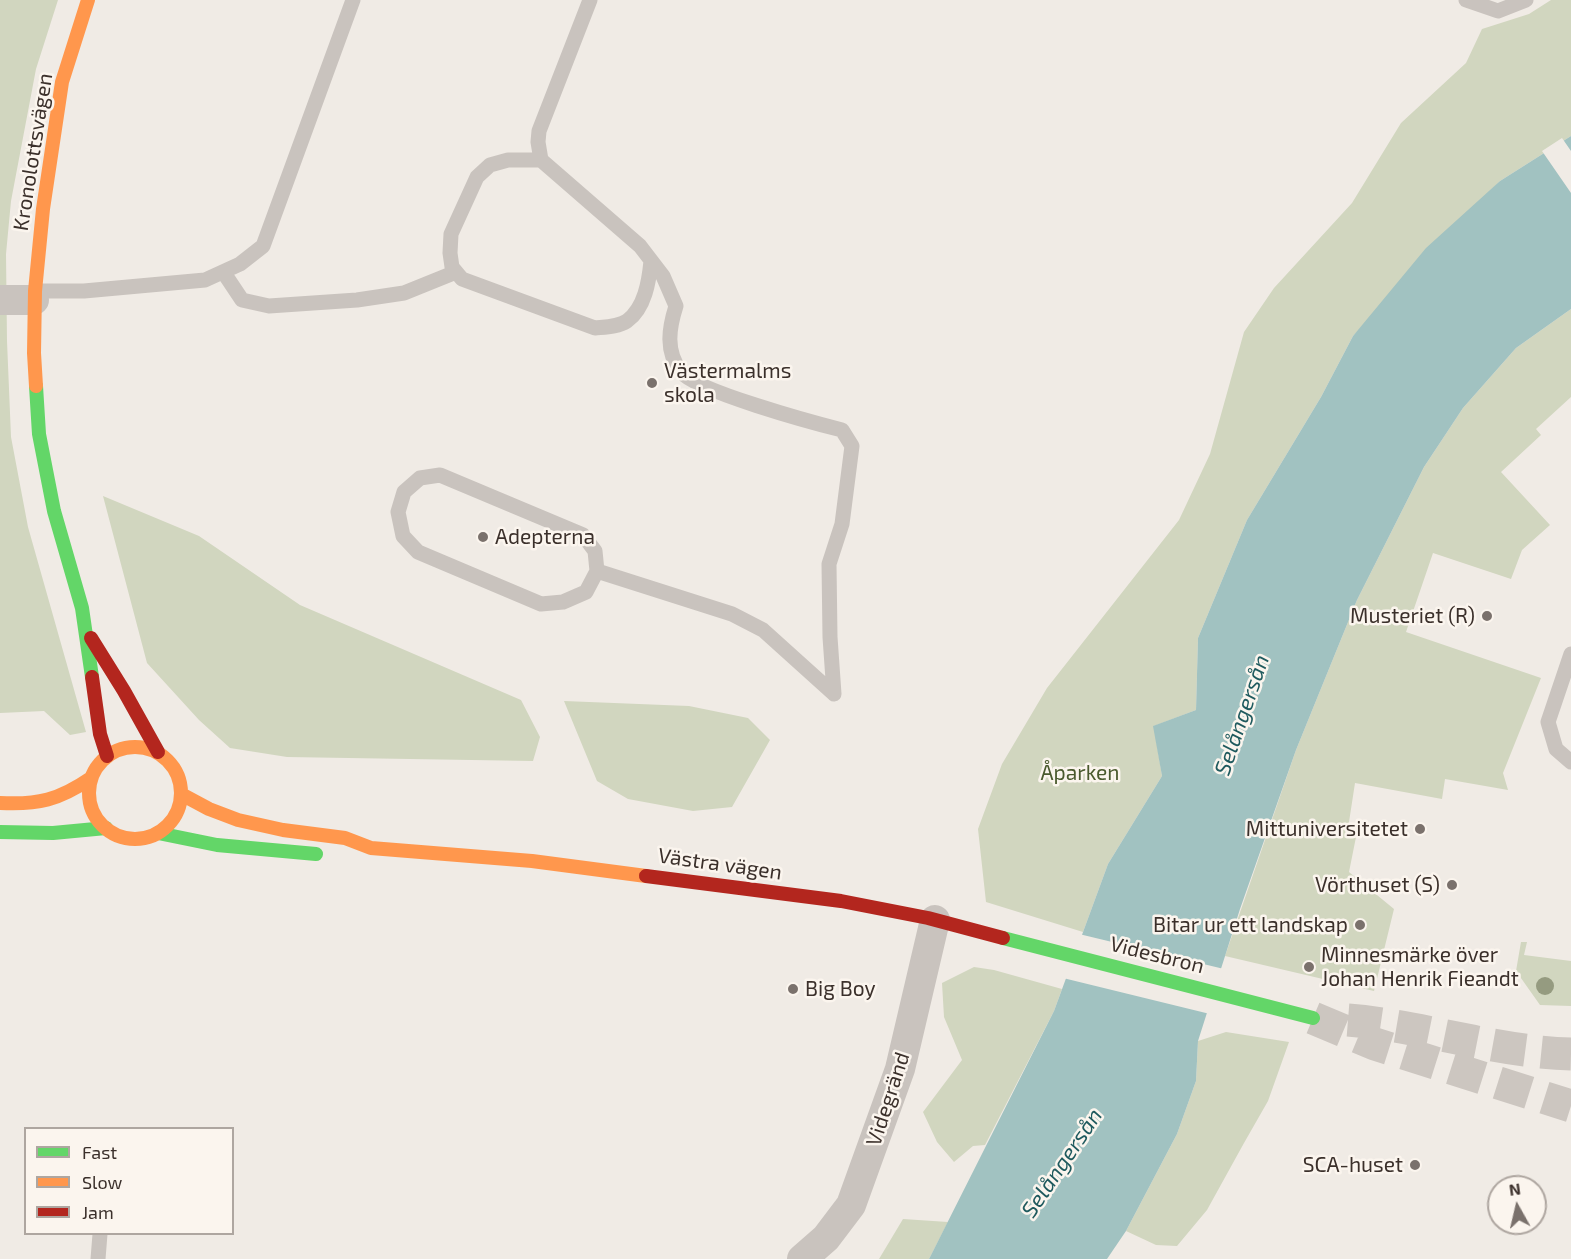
<!DOCTYPE html>
<html>
<head>
<meta charset="utf-8">
<style>
  body { margin:0 }
  #map { position:relative; width:1571px; height:1259px; overflow:hidden; background:#f0ebe5; font-family:"Exo 2",sans-serif }
  canvas { display:block }
  .legend { position:absolute; left:24px; top:1127px; width:210px; height:108px; box-sizing:border-box; background:#fbf5ee; border:2px solid #aea6a0; margin:0; padding:8px 10px; list-style:none; font-size:18px; color:#3b302b }
  .legend li { display:flex; align-items:center; gap:12px; height:30px }
  .legend b { width:30px; border:2px solid #aea6a0 }
  .north { position:absolute; left:1487px; top:1175px; width:60px; height:60px; box-sizing:border-box; background:#fbf5ee; border:2px solid #aea6a0; border-radius:50%; rotate:352deg; font-size:16px; font-weight:700; line-height:24px; text-align:center; color:#3b302b }
  .north::after { content:''; display:block; margin:auto; width:21px; height:27px; background:#7a716c; clip-path:polygon(50% 0,100% 100%,50% 72%,0 100%) }
</style>
</head>
<body>
<div id="map">
<canvas width="1571" height="1259"></canvas>
<ul class="legend">
<li><b style="height:8px;background:#63d668"></b>Fast</li>
<li><b style="height:8px;background:#ff974d"></b>Slow</li>
<li><b style="height:8px;background:#b3261e"></b>Jam</li>
</ul>
<div class="north">N</div>
</div>
<script>
const ctx = document.querySelector('canvas').getContext('2d');
ctx.lineJoin = 'round';
function fillPath(path, color) {
  ctx.fillStyle = color;
  ctx.fill(path, 'evenodd');
}
function strokePath(path, color, width, dash) {
  ctx.strokeStyle = color;
  ctx.lineWidth = width;
  ctx.lineCap = dash ? 'butt' : 'round';
  ctx.setLineDash(dash || []);
  ctx.stroke(path);
}
function write(font, color, halo, rows, align = 'center') {
  ctx.font = font + ' "Exo 2",sans-serif';
  ctx.lineWidth = 5;
  ctx.setLineDash([]);
  ctx.textBaseline = 'middle';
  ctx.strokeStyle = halo;
  ctx.fillStyle = color;
  for (const [text, x, y, turn = 0] of rows) {
    ctx.save();
    ctx.translate(x, y);
    ctx.rotate((+turn || 0) * Math.PI / 180);
    ctx.textAlign = isNaN(turn) ? turn : align;
    if (halo) ctx.strokeText(text, 0, 0);
    ctx.fillText(text, 0, 0);
    ctx.restore();
  }
}
fillPath(new Path2D(`
  M0 0H58L36 69 11 201 6 254 7 341 11 437 28 527 86 732 70 735 44 711 0 713Z
  M1551 0H1571V136L1500 181 1353 336 1321 397 1247 520 1198 638 1196 710 1154 726 1162 776 1108 864 1083 932 986 902 978 829 1002 764 1047 688 1179 520 1210 454 1244 332 1274 288 1352 203 1401 123 1466 63 1482 29 1529 14Z
  M1571 309V397L1536 429 1541 435 1501 472 1550 525 1522 550 1511 579 1433 553 1406 632 1541 678 1503 773 1508 790 1445 779 1442 799 1355 783 1347 835 1356 837 1349 872 1394 909 1374 991 1225 956 1296 750 1357 600 1424 467 1463 408 1516 348Z
  M103 496 199 536 300 605 521 700 540 737 533 761 287 757 230 748 199 720 147 663Z
  M564 701 689 706 748 718 770 740 732 807 693 811 628 799 597 781Z
  M1521 942H1527L1524 955 1571 961V1006L1540 1005 1516 971Z
  M974 967 994 970 1062 989 1054 1011 985 1145 973 1146 954 1162 937 1142 923 1112 962 1060 944 1017 942 983Z
  M1226 1032 1289 1042 1268 1101 1244 1143 1207 1210 1177 1246 1156 1245 1126 1231 1177 1134 1196 1081 1198 1041Z
  M903 1219 948 1222 929 1259H879Z`), '#d1d6bf');
fillPath(new Path2D(`
  M1571 136V309L1516 348 1463 408 1424 467 1357 600 1296 750 1240 909 1198 1041 1196 1081 1177 1134 1126 1231 1107 1259H929L1054 1011 1108 864 1162 776 1153 726 1196 710 1198 638 1247 520 1321 397 1353 336 1426 248 1500 181Z`), '#a1c2c1');
fillPath(new Path2D(`
  M1562 138 1571 151V193L1542 151Z
  M1079 934 1224 969 1210 1014 1063 978Z`), '#f0ebe5');
strokePath(new Path2D(`
  M1313 1018 1375 1044 1571 1106
  M1348 1020C1423 1026 1495 1052 1571 1054`), '#ccc6c0', 33, [33, 16]);
strokePath(new Path2D(`
  M1466 0 1498 11 1526 0
  M541 160 538 142 539 131 590 0
  M651 261C649 281 645 308 627 321 618 327 605 327 595 328L462 279 452 267 450 253 451 234 477 177 490 165 508 160H541L640 246 663 276 676 306C669 328 665 351 681 372 696 391 814 423 842 430L852 446 842 524 829 564 830 637 834 694
  M224 273 242 300 269 306 357 300 404 293 456 272
  M35 291H84L205 280 240 264 263 246 353 0
  M597 571 586 592 563 602 541 604 418 552 403 536 398 512 404 492 420 478 440 475 583 535 595 551 597 571 732 614 763 630 834 694
  M1571 654 1548 722 1556 749 1571 762
  M98 1259 100 1234`), '#c9c3be', 15);
strokePath(new Path2D(`
  M0 300H34
  M802 1259 826 1238 851 1205 900 1069 935 920`), '#c9c3be', 30);
strokePath(new Path2D(`
  M36 386 39 434 54 511 82 608 92 677
  M0 832 53 833 106 828
  M158 833 217 845 316 854
  M1003 938 1313 1018`), '#63d668', 14);
strokePath(new Path2D(`
  M36 386 34 353 35 291 43 209 62 82 88 0
  M89 793a46 46 0 1 1 92 0a46 46 0 1 1-92 0Z
  M181 794 209 809 238 820 283 830 345 838 371 848 532 861 646 876
  M0 803C38 805 59 800 91 778`), '#ff974d', 14);
strokePath(new Path2D(`
  M91 638 124 691 158 752
  M92 677 100 734 107 756
  M646 876 841 901 928 918 1003 938`), '#b3261e', 14);
ctx.fillStyle = '#959b80';
for (const [x, y] of [
  [1545,986]
]) {
  ctx.beginPath();
  ctx.arc(x, y, 9, 0, 2 * Math.PI);
  ctx.fill();
}
for (const [x, y, r, color] of [
  [652,383,6,"#7a716c"],
  [483,537,6,"#7a716c"],
  [1487,616,6,"#7a716c"],
  [1420,829,6,"#7a716c"],
  [1452,885,6,"#7a716c"],
  [1360,925,6,"#7a716c"],
  [1309,967,6,"#7a716c"],
  [793,989,6,"#7a716c"],
  [1415,1165,6,"#7a716c"]
]) {
  const dot = new Path2D();
  dot.arc(x, y, r, 0, 2 * Math.PI);
  ctx.fillStyle = color;
  ctx.fill(dot);
  strokePath(dot, '#fbf5ee', 2);
}
write('21px', '#3b302b', '#fbf5ee', [
  ["Kronolottsvägen",33,152,-81],
  ["Västra vägen",720,864,8],
  ["Videsbron",1157,955,14],
  ["Videgränd",888,1099,-72]
]);
write('21px', '#3b302b', '#fbf5ee', [
  ["Västermalms",664,371,"left"],
  ["skola",664,395,"left"],
  ["Adepterna",495,537,"left"],
  ["Musteriet (R)",1475,616],
  ["Mittuniversitetet",1408,829],
  ["Vörthuset (S)",1440,885],
  ["Bitar ur ett landskap",1348,925],
  ["Minnesmärke över",1321,955,"left"],
  ["Johan Henrik Fieandt",1321,979,"left"],
  ["Big Boy",805,989,"left"],
  ["SCA-huset",1403,1165]
], 'right');
write('21px', '#4a5a2e', '#fbf5ee', [
  ["Åparken",1080,773]
]);
write('italic 22px', '#1f5a5e', '#fbf5ee', [
  ["Selångersån",1242,715,-71],
  ["Selångersån",1062,1163,-56]
]);
</script>
</body>
</html>
